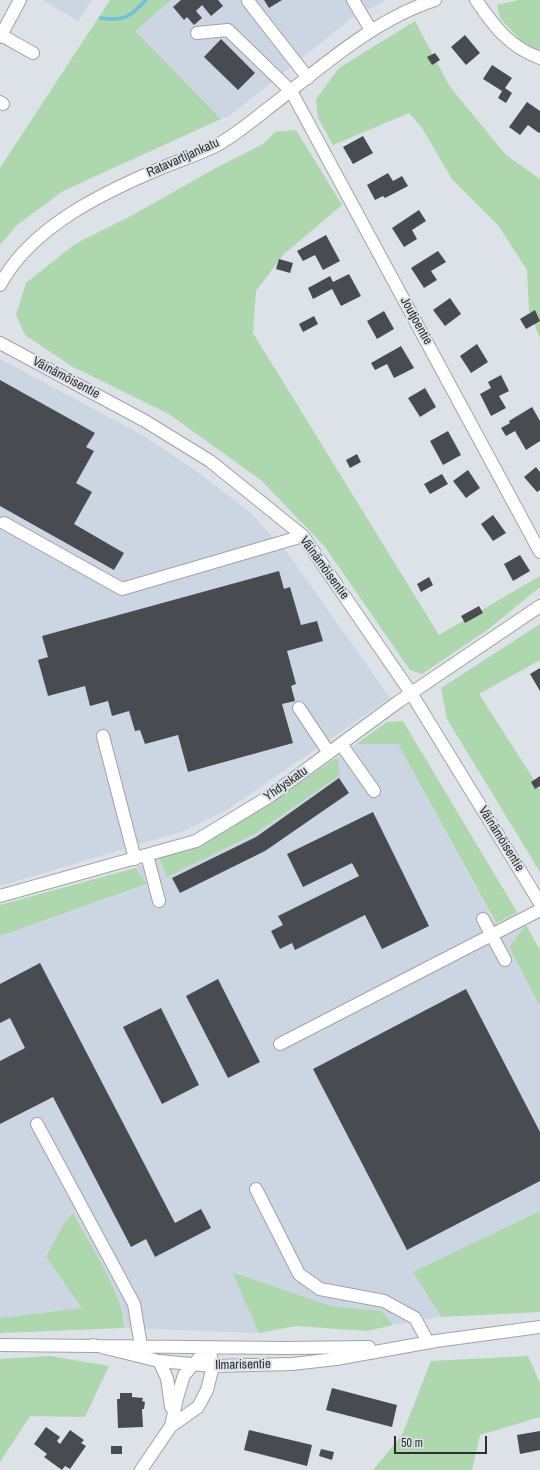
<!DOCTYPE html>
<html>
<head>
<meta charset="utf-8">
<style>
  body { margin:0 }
  #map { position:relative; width:540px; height:1470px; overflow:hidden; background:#dde2e8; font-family:"Archivo Narrow",sans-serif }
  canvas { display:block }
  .scale { position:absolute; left:394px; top:1436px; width:93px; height:18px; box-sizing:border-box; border:2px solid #2c2e30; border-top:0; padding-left:5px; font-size:12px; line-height:14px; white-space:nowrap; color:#2c2e30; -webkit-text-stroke:3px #dde2e8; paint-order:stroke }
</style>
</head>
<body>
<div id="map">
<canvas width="540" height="1470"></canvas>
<div class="scale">50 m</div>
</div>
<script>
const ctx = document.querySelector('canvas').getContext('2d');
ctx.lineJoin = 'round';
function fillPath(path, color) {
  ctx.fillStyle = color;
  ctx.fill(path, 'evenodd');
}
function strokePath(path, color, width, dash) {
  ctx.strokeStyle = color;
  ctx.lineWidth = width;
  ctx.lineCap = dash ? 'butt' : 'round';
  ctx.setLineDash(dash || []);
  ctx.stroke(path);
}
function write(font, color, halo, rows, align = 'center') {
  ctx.font = font + ' "Archivo Narrow",sans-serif';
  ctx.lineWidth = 4;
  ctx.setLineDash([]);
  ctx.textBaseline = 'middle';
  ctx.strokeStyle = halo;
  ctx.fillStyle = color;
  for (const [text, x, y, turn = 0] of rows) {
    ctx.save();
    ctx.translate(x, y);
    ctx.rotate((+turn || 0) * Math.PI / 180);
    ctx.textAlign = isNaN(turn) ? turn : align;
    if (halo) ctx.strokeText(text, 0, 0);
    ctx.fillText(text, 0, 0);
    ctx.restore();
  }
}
fillPath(new Path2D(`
  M43 0H92L78 21Z
  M171 0H386L352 18 228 117 221 119 134 31Z
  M0 359 142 435 195 470 251 513 287 552 390 698 227 810 184 831 0 886Z
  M356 744H398L495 923 517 912 526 925 509 947 540 1006V1211L413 1272 441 1317 393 1325 381 1311 331 1306 233 1272 259 1333 124 1328V1317L114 1289 73 1213 46 1257 83 1308 0 1318V936L146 885 135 868 159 858 167 877 339 775 337 757Z`), '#ccd6e2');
fillPath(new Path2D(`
  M110 0H171L135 31 221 119 63 191 17 225 0 245V168Z
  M519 0H540V51L525 45 500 18 497 5Z
  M415 21 450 87 506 155 540 179V338L529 311 527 270 498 225 452 179 422 128 409 113 333 145 318 118 316 99 339 68Z
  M296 130 342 205 284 254 256 291 253 333 439 635 540 576V587L486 631 422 674 410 670 325 547 262 481 169 414 73 367 25 335 16 315 26 283 75 244 131 216 214 169 263 144 275 132Z
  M540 624V660L479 694 540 789V872L447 719 441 688Z
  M403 721 517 912 496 923 398 744H356L387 722Z
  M337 757 340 775 256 833 167 877 159 858 201 844 274 801Z
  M135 868 147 884 0 936V905Z
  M526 925 540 950V1006L509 947Z
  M540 1211V1312L441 1317 413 1272Z
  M73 1213C88 1242 125 1296 124 1328L0 1333V1318L82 1308 46 1257 63 1225Z
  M232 1272 331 1306 381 1311 393 1325 367 1331 296 1326 259 1333Z
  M50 1356 109 1366 85 1417 30 1416 0 1462V1359Z
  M528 1356 540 1383V1417L480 1435 472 1470H373L402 1435 431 1361Z`), '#add7ad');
strokePath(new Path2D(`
  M101 18C124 22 131 16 146 0`), '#6cc1de', 3.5);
fillPath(new Path2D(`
  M181 0H218L223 6 211 16 202 5 196 11 202 18 194 25 187 17 184 20 173 7Z
  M264 0H282L269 8Z
  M465 35 480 53 466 65 451 47Z
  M221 39 255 73 238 90 204 57Z
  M435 53 440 60 432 65 427 57Z
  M492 65 512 78 505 88 512 93 506 103 498 98 502 91 483 79Z
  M527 102 540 111V132L539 133 528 125 520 135 509 127Z
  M363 136 373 153 353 164 343 147Z
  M388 173 393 181 402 176 408 186 385 198 383 196 375 200 367 185Z
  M419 210 426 221 412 230 417 239 404 247 392 228Z
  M326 235 340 261 323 270 315 255 303 261 297 251Z
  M438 251 446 262 431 271 437 280 424 288 411 268Z
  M279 259 293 263 290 273 276 269Z
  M349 274 361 296 341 306 332 289 313 299 308 288 330 276 333 282Z
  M450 298 461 314 445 326 433 310Z
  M535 310 540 321 526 329 520 319Z
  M384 311 394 329 377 339 367 321Z
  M314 316 318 324 303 332 299 324Z
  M477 344 488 362 471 373 460 356Z
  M401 346 414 368 394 378 387 364 375 370 371 363Z
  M501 375 509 391 499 396 506 408 491 416 480 394 491 388 488 382Z
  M0 380 95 433 86 447 94 451 76 483 92 492 74 524 124 553 114 570 0 506Z
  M425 388 436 407 420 417 408 398Z
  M532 407 540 421V441L526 450 515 431 506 436 501 428 510 423 509 421Z
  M448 431 461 455 443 465 430 441Z
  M357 454 361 462 350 468 346 460Z
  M536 467 540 472V490L537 492 524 477Z
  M468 470 480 488 466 498 453 481Z
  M442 474 448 484 430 494 424 484Z
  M493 515 506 533 493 541 481 524Z
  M520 555 530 571 513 581 504 564Z
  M279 571 284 589 290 587 301 625 317 621 323 641 287 651 296 684 291 686 295 701 282 704 293 743 188 772 178 735 145 744 140 730 135 731 129 711 112 716 108 701 90 706 85 686 48 696 38 660 48 657 42 636Z
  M429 577 433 585 421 592 417 584Z
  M479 606 483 613 465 623 461 616Z
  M540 668V691L530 674Z
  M540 776V786L535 789 531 782Z
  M339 778 349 793 265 851 180 893 172 878 256 837Z
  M373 812 429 926 382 949 365 915 295 950 292 943 280 949 271 931 283 925 278 916 359 876 352 863 303 887 287 854Z
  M40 963 175 1223 201 1209 211 1228 155 1257 146 1239 131 1247 53 1097 0 1124V1061L25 1048 10 1018 0 1023V984Z
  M218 979 260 1062 228 1078 186 996Z
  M466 989 540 1132V1181L407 1250 313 1069Z
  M161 1008 199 1085 162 1104 123 1027Z
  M332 1388 397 1405 392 1427 326 1410Z
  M120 1393H132V1397L143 1398 142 1401 145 1402 144 1409H142L143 1427 118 1428 117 1399H120Z
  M46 1427 60 1437 57 1441 60 1444 70 1430 84 1440 81 1443 86 1446 70 1469 65 1466 62 1470 44 1457 47 1454 34 1444Z
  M249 1430 312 1445 307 1466 244 1450Z
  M540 1431V1450L520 1454 517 1435Z
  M111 1446H122V1454H111Z
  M321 1449 334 1452 332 1460 319 1456Z`), '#484b50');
const minor = new Path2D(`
  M353 0 371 30
  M476 0C494 26 509 47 540 58
  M248 1 308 78
  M197 33 228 30 291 91 540 552
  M1 35 33 53
  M0 37 20 0
  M0 102 3 104
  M0 285C31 227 102 193 161 168 180 160 201 154 219 144 236 134 251 122 266 110 317 71 372 20 435 0
  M0 343 145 421 210 461 303 536 411 693 540 903
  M4 523 122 589 303 536
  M299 708 329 753
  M103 736 135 859
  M341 744 374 791
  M147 855 159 901
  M0 896 196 841 270 796 398 702 540 606
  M483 919 505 960
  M280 1044 540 910
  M37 1124 134 1304 141 1346 138 1353
  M256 1189 299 1274 320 1289 384 1301 415 1318 428 1342
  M0 1345 284 1348 369 1347
  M93 1345 159 1361 213 1366 292 1364 336 1359 436 1341 540 1327
  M159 1361 167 1378 171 1407
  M171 1426 177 1398 184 1375 209 1347
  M141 1470 171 1426 198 1407 207 1390 213 1366 209 1347`);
strokePath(minor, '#9fa3a9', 14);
strokePath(minor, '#fff', 12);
write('13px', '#2c2e30', '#dde2e8', [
  ["Ratavartijankatu",183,158,-24],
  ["Joutjoentie",416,321,61],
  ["Väinämöisentie",66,378,28],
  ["Väinämöisentie",324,568,54],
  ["Yhdyskatu",286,784,-35],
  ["Väinämöisentie",501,839,58],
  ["Ilmarisentie",243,1365,-1]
]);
</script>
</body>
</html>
